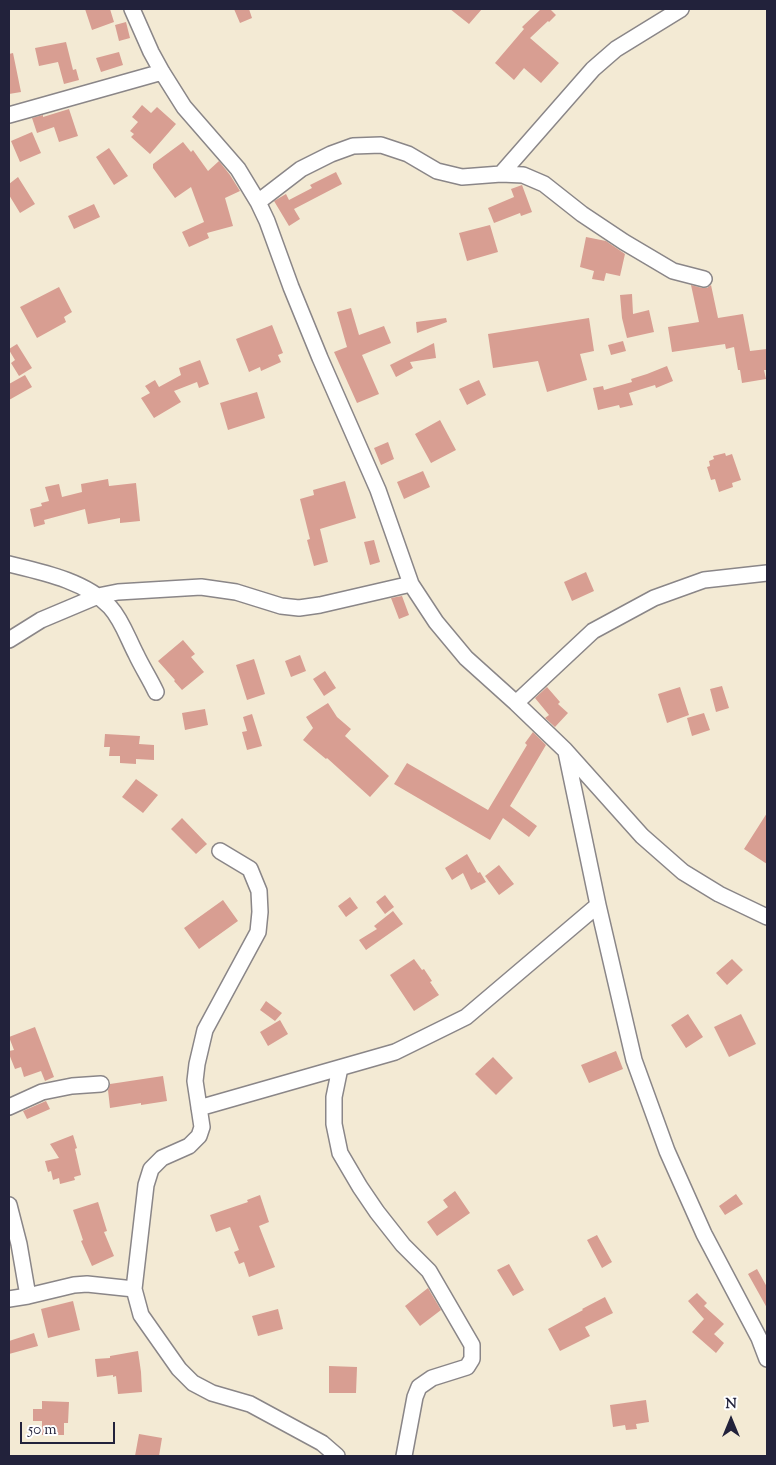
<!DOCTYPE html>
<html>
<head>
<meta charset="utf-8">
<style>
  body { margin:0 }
  #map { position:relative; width:776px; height:1465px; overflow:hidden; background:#f3ead4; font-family:"Sorts Mill Goudy",serif }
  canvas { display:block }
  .frame { position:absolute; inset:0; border:10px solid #22223b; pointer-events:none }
  .north { position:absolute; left:706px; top:1395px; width:50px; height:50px; -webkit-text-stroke:4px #fff; paint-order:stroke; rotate:0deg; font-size:14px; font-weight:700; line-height:20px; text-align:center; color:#22223b }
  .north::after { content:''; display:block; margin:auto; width:18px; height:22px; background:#22223b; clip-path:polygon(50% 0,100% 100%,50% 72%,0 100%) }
  .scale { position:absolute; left:20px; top:1422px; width:95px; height:22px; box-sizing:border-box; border:2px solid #22223b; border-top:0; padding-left:6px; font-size:15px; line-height:18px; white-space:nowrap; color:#22223b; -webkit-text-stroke:4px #fff; paint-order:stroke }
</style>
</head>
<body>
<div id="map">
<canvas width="776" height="1465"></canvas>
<div class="frame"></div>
<div class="north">N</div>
<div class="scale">50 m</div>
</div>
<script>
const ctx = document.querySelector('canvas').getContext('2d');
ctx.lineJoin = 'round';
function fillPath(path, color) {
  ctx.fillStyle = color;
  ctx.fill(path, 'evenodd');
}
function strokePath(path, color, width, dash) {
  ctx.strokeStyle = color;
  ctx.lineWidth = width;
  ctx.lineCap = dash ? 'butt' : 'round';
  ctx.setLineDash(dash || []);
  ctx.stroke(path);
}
fillPath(new Path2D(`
  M85 9H110L114 22 92 30Z
  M234 9H249L252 18 240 23Z
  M450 9H482L469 24Z
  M541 9H550L556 15 549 22 548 21 530 38 559 63 541 83 524 68 514 80 495 63 524 29 522 27Z
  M126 22 130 38 119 41 115 25Z
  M66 42 73 70 76 69 79 80 64 84 58 62 39 66 35 48Z
  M119 52 123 65 101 72 96 58Z
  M13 53 21 92 9 94V54Z
  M142 105 151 113 157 107 176 124 150 154 131 137 134 134 130 131 138 122 132 117Z
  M69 109 78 136 59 142 54 127 37 133 32 118 43 115V117Z
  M32 132 41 153 20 162 11 141Z
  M183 142 191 152 193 150 208 171 219 161 230 175 240 191 225 198 233 226 207 233 209 238 189 247 182 232 204 222 191 187 175 198 153 168V164Z
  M109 148 128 176 114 185 96 157Z
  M336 172 342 184 294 209 300 219 289 226 274 201 286 194 289 200 312 188 310 185Z
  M18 177 35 204 20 213 9 195V184Z
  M522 185 532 212 521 216 520 213 494 223 488 208 514 197 511 189Z
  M94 204 100 217 74 229 68 216Z
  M490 225 498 252 467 261 459 233Z
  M586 237 606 241 625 254 620 276 606 273 604 281 592 279 594 271 580 267Z
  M691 285 702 288H707L711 285 718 318 743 314 750 351 767 349V370H764L766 379 742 383 740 370H738L734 347 726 349 725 344 672 352 668 327 699 322Z
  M59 287 72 312 64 317 66 322 37 338 20 307Z
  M632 294 633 314 649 310 654 332 627 338 622 318 620 295Z
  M351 308 359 335 384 326 391 343 362 355 379 394 357 403 334 352 347 347 337 312Z
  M446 318 447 322 417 333 416 322Z
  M589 318 594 351 580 354 587 380 547 392 538 361 493 368 488 334Z
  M272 325 283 353 278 355 281 362 261 371 260 367 249 372 236 339Z
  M623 341 626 351 611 355 608 345Z
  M434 343 436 358 410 362 413 368 396 377 390 365Z
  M17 344 32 368 19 376 11 363 15 360 9 350V349Z
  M200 360 209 384 199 388 197 382 174 391 181 402 154 418 141 398 150 393 145 386 155 380 159 387 181 375 179 368Z
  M667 366 673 381 656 388 655 385 629 393 633 405 620 408 619 405 598 410 593 388 603 386 604 390 632 382 631 379 647 374Z
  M25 375 32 387 9 400V384Z
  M479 380 486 395 467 405 459 389Z
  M257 392 265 418 228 430 220 403Z
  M440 420 456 450 431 463 415 434Z
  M388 442 394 459 381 465 374 448Z
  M725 453 726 456 732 454 741 480 732 483 733 487 719 492 715 479 711 480 707 467 710 466 709 461 714 459 713 456Z
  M423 471 430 487 404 499 397 482Z
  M108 479 109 486 136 483 140 521 120 523V518L88 524 85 509 44 520 45 524 34 527 30 509 42 506 41 503 49 501 45 487 59 484 62 497 82 492 81 484Z
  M345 481 356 518 320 529 328 562 314 566 307 540 310 539 300 499 314 495 313 490Z
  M374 540 380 562 370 565 364 542Z
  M586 572 594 591 572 601 564 582Z
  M402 596 409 615 399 619 391 598Z
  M183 640 195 654 191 657 204 672 182 690 174 681 175 680 158 661Z
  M300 655 306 671 291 677 285 661Z
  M254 659 265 694 247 700 236 665Z
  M325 671 336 688 324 696 313 679Z
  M722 686 729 708 716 712 710 689Z
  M547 687 560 702 558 704 568 713 555 727 545 718 549 715 535 698Z
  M680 687 689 715 667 723 658 694Z
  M328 703 337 717 351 729 345 736 389 776 370 797 327 758 326 759 303 740 313 728 306 717Z
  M205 709 208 725 185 730 182 713Z
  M704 713 710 730 692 736 687 718Z
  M252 714 262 746 247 750 242 732 247 731 243 717Z
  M533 732 546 745 510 806 537 826 529 837 503 818 490 840 394 784 407 763 488 810 527 745 525 743Z
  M105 734 140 736 139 744 154 745V760L136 759V764L120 763V756H109L110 747H104Z
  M136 779 158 795 143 813 122 797Z
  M767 813V864L744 849Z
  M182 818 207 844 196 854 171 829Z
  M467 854 478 873 480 872 486 882 471 890 463 873 452 880 445 868Z
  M499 865 514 884 499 895 485 876Z
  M385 895 394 907 385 914 376 902Z
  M350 897 358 908 346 917 338 906Z
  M223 900 238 921 199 949 184 928Z
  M393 911 403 924 366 950 359 940 377 929 374 926Z
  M414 959 422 970 424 969 432 981 430 982 439 995 414 1011 390 975Z
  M732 959 743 970 727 985 716 973Z
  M266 1001 282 1013 275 1021 260 1010Z
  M688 1014 703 1037 686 1048 671 1025Z
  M741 1014 756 1044 729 1057 714 1027Z
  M280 1020 288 1034 268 1046 260 1032Z
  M35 1027 54 1077 45 1081 41 1071 24 1077 21 1067 15 1069 9 1054V1051L14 1050 9 1037Z
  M616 1051 623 1069 589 1083 581 1065Z
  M493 1057 513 1078 496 1095 475 1074Z
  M163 1076 167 1101 141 1105V1103L110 1108 108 1090 110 1084Z
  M46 1101 50 1109 27 1119 23 1111Z
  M73 1135 77 1148 75 1149 81 1175 74 1177 75 1180 60 1184 59 1178 53 1180 51 1171 48 1172 45 1161 59 1158 50 1144Z
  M455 1191 470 1213 437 1236 427 1222 448 1207 443 1200Z
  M736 1194 743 1204 725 1215 719 1206Z
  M260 1195 269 1222 259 1226 275 1267 249 1277 244 1262 239 1264 234 1252 239 1250 230 1227 216 1232 210 1215 248 1202 247 1200Z
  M98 1202 107 1231 104 1232 114 1256 92 1266 81 1241 83 1240 73 1210Z
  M597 1235 612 1262 602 1268 587 1240Z
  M509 1264 524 1290 513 1296 497 1270Z
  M757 1269 767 1287V1308L748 1274Z
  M428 1288 441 1310 420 1326 405 1306Z
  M697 1293 707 1303 704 1306 724 1324 714 1334 724 1343 716 1353 692 1332 704 1319 688 1301Z
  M605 1297 613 1313 585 1327 590 1336 560 1351 548 1329 583 1310 582 1309Z
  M73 1301 80 1330 48 1338 41 1309Z
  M278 1309 283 1329 258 1336 252 1316Z
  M34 1333 38 1346 9 1354V1341Z
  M138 1351 141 1372 142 1392 118 1394 116 1376 113 1377V1375L97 1377 95 1359 110 1358V1356Z
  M329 1366 357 1367 356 1393H329Z
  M646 1400 649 1422 636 1424 637 1429 626 1430 625 1425 613 1427 610 1405Z
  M42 1401 69 1402 68 1423H64V1435H42V1421H33V1409H42Z
  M139 1434 162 1438 159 1456H135Z`), '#d89e92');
const minor = new Path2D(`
  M132 9 151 52 162 72 184 107 238 169 258 202 267 221 291 287 320 358 378 490 411 584 436 622 466 658 516 703 565 750 642 836 683 872 719 894 767 917
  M9 115 162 72
  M501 174 593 69 616 49 681 9
  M258 202 301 169 331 154 353 146 381 145 408 154 437 171 462 177 501 174 523 175 544 184 582 214 624 242 673 271 704 279
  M9 564C42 572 86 581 110 607 122 620 128 639 136 654 142 667 150 679 156 692
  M9 640 41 620 98 596 118 592 201 587 236 592 281 606 299 608 320 605 411 584
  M516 703 593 631 654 598 704 580 767 573
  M566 752 598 905 634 1060 667 1151 704 1234 759 1338 767 1359
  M220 851 250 869 259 891 260 912 258 932 205 1030 197 1064 195 1081 202 1127 199 1136 189 1146 162 1158 151 1169 146 1185 134 1289 141 1315 179 1369 193 1383 212 1393 250 1404 322 1443 337 1456
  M340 1068 334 1097V1124L340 1153 360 1187 377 1212 403 1245 429 1271 472 1345V1359L467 1367 432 1378 419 1387 415 1397 404 1456
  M9 1107 42 1092 72 1086 101 1084
  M199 1108 395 1052 466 1017 598 905
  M9 1205 19 1244 28 1296
  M9 1299 28 1296 74 1285 87 1284 134 1289`);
strokePath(minor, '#8a8688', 18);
strokePath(minor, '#fff', 15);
</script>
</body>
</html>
